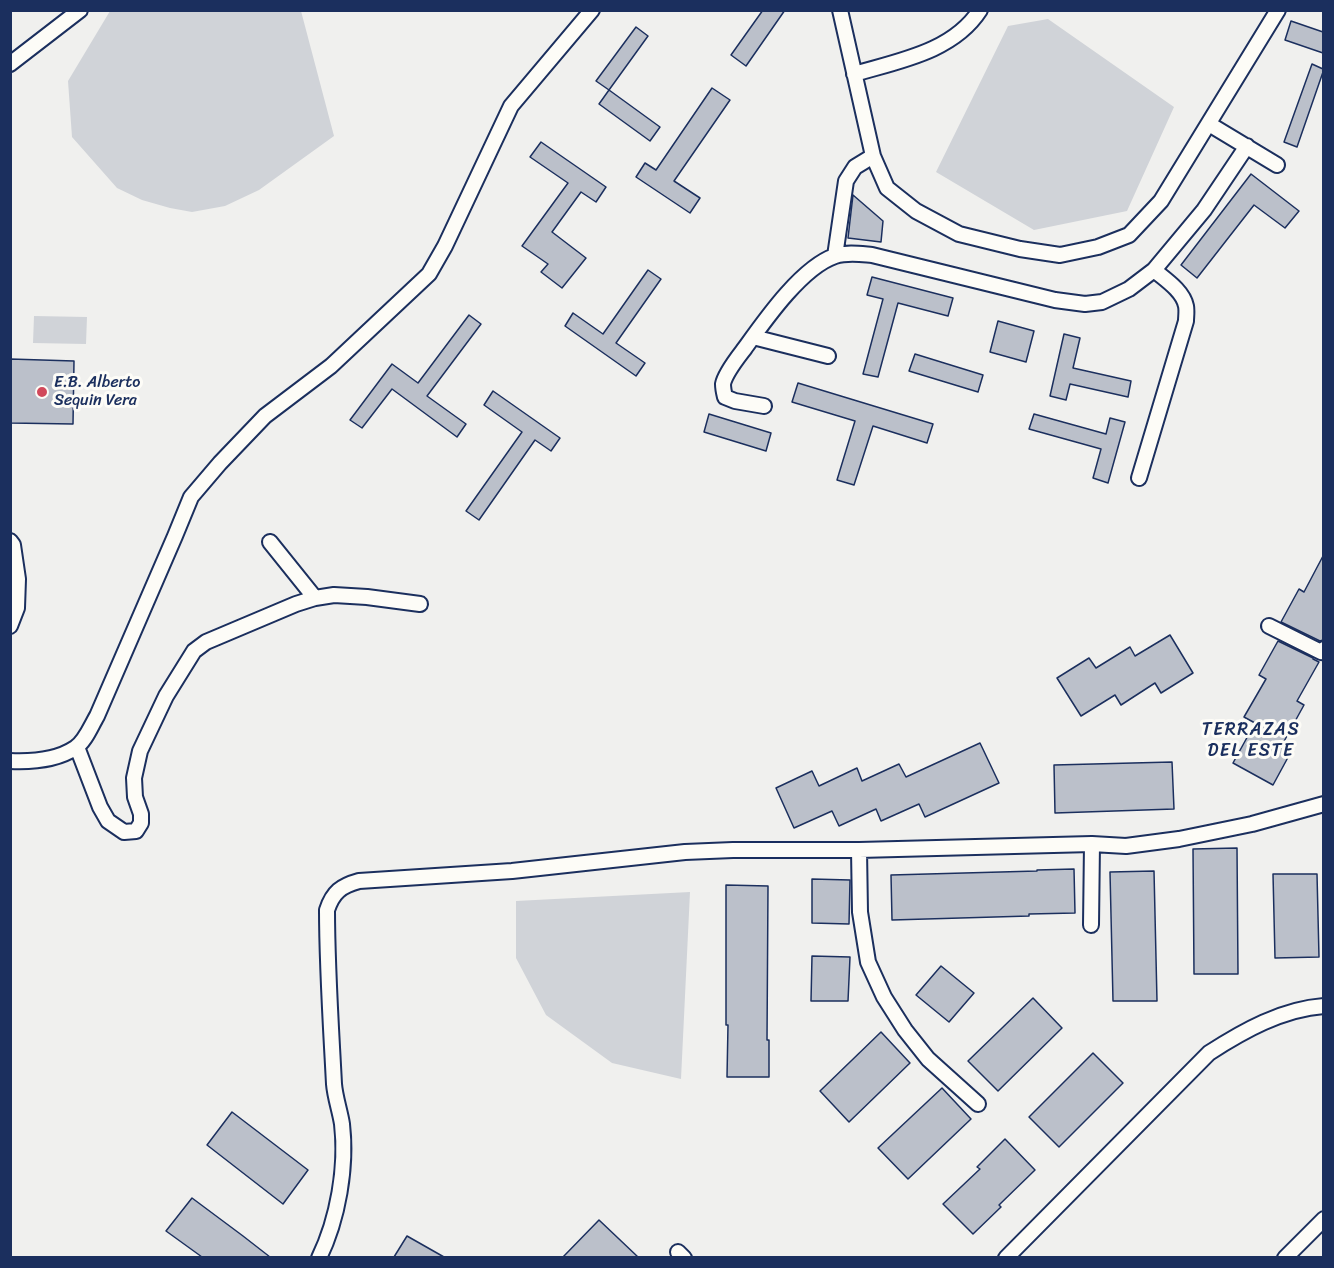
<!DOCTYPE html>
<html>
<head>
<meta charset="utf-8">
<style>
  body { margin:0 }
  #map { position:relative; width:1334px; height:1268px; overflow:hidden; background:#f0f0ee; font-family:Sriracha,sans-serif }
  canvas { display:block }
  .frame { position:absolute; inset:0; border:12px solid #1b2f5e; pointer-events:none }
</style>
</head>
<body>
<div id="map">
<canvas width="1334" height="1268"></canvas>
<div class="frame"></div>
</div>
<script>
const ctx = document.querySelector('canvas').getContext('2d');
ctx.lineJoin = 'round';
function fillPath(path, color) {
  ctx.fillStyle = color;
  ctx.fill(path, 'evenodd');
}
function strokePath(path, color, width, dash) {
  ctx.strokeStyle = color;
  ctx.lineWidth = width;
  ctx.lineCap = dash ? 'butt' : 'round';
  ctx.setLineDash(dash || []);
  ctx.stroke(path);
}
function write(font, color, halo, rows, align = 'center') {
  ctx.font = font + ' Sriracha,sans-serif';
  ctx.lineWidth = 6;
  ctx.setLineDash([]);
  ctx.textBaseline = 'middle';
  ctx.strokeStyle = halo;
  ctx.fillStyle = color;
  for (const [text, x, y, turn = 0] of rows) {
    ctx.save();
    ctx.translate(x, y);
    ctx.rotate((+turn || 0) * Math.PI / 180);
    ctx.textAlign = isNaN(turn) ? turn : align;
    if (halo) ctx.strokeText(text, 0, 0);
    ctx.fillText(text, 0, 0);
    ctx.restore();
  }
}
fillPath(new Path2D(`
  M110 11H301L334 136 259 190 225 206 192 212 170 208 142 200 117 188 72 137 68 81Z
  M1048 19 1174 107 1127 211 1034 230 936 172 1008 26Z
  M34 316 87 317 86 344 33 343Z
  M690 892 681 1079 612 1063 546 1015 516 958V901Z`), '#d0d3d8');
const building = new Path2D(`
  M763 10H785L746 66 731 55Z
  M1291 21 1323 32V53L1285 40Z
  M636 27 648 36 609 90 596 81Z
  M1312 64 1323 69V72L1297 147 1284 142Z
  M712 88 730 100 674 181 700 198 690 213 636 177 645 163 656 170Z
  M609 90 660 127 650 141 599 104Z
  M541 142 606 187 596 202 581 192 552 232 586 258 562 288 541 272 548 264 522 246 568 183 530 157Z
  M1251 174 1299 211 1285 228 1254 205 1197 278 1181 265Z
  M853 195 883 221 881 242 848 238Z
  M648 270 661 279 616 343 645 363 636 376 565 326 573 313 603 334Z
  M872 277 953 298 948 316 898 303 878 377 863 374 883 299 867 295Z
  M469 315 481 324 427 396 466 424 457 437 392 389 362 428 350 420 392 364 418 383Z
  M998 321 1034 331 1026 362 990 352Z
  M1064 334 1080 338 1073 368 1131 381 1128 397 1070 384 1066 400 1050 396Z
  M915 354 983 375 978 392 909 371Z
  M10 359 74 361 73 424 10 423Z
  M798 383 933 424 927 443 873 426 854 485 837 480 855 421 792 402Z
  M493 391 560 438 551 451 535 440 479 520 466 511 522 432 484 405Z
  M709 414 771 433 766 451 704 432Z
  M1034 414 1106 434 1110 418 1125 422 1108 483 1093 478 1101 449 1029 429Z
  M1323 556V640L1320 641 1281 622 1299 589 1304 592Z
  M1170 635 1193 673 1161 693 1155 683 1121 705 1115 695 1081 716 1057 678 1089 658 1096 668 1130 647 1135 656Z
  M1278 641 1313 658V659L1319 662 1297 701 1304 705 1282 745 1292 750 1273 785 1233 763 1255 723 1244 717 1266 679 1259 675Z
  M980 743 999 783 925 817 919 804 881 821 876 809 839 826 832 811 794 828 776 788 812 771 819 786 857 768 862 781 899 764 906 777Z
  M1172 762 1174 809 1055 813 1054 765Z
  M1237 848 1238 974H1194L1193 849Z
  M1074 869 1075 913 1029 914V916L892 920 891 875 1037 871V870Z
  M1154 871 1157 1001H1113L1110 872Z
  M1273 874H1317L1319 957 1275 958Z
  M812 879 850 880 849 924 812 923Z
  M726 885 768 886 767 1040H769V1077H727L728 1025H726Z
  M812 956 850 957 848 1001H811Z
  M941 966 974 993 949 1022 916 995Z
  M1033 998 1062 1028 998 1091 968 1061Z
  M881 1032 910 1063 849 1122 820 1091Z
  M1093 1053 1123 1083 1059 1147 1029 1117Z
  M942 1088 971 1119 908 1179 878 1148Z
  M232 1112 308 1170 283 1204 207 1145Z
  M1005 1139 1035 1170 999 1205 1001 1207 973 1234 943 1204 980 1169 977 1167Z
  M192 1198 243 1236 270 1257H202L166 1231Z
  M599 1220 638 1257H563Z
  M407 1236 444 1257H394Z`);
fillPath(building, '#bbc0ca');
strokePath(building, '#1b2f5e', 1.5);
const minor = new Path2D(`
  M840 10 873 156 887 188 916 211 959 234 1020 249 1060 255 1098 247 1129 235 1161 201 1278 10
  M10 64 80 10
  M854 74C898 61 953 52 980 10
  M1209 124 1277 165
  M835 256 846 181 855 167 873 156
  M753 337 828 356
  M764 406 735 401 725 397C724 393 723 388 723 384 725 373 739 356 745 348 765 320 802 267 835 256 847 252 860 254 872 255L1055 300 1085 304 1102 302 1129 289 1154 270 1204 210 1247 146
  M1139 478 1186 321C1186 317 1187 311 1186 306 1183 291 1166 280 1154 270
  M10 541 13 545 18 579 17 608 10 626
  M270 542 315 598
  M1269 626 1321 652 1324 649
  M77 747 100 807 108 821 124 832 136 831 141 823V814L135 797 134 778 140 751 166 696 194 651 206 642 296 604 315 598 334 595 367 597 420 604
  M10 761C32 762 57 760 75 748 85 742 91 726 97 716L175 536 191 497 220 463 265 416 331 366 429 274 445 246 511 106 592 10
  M859 850 860 912 868 962 884 997 905 1030 928 1059 978 1104
  M1091 925 1092 844
  M678 1252 684 1258
  M319 1258C338 1219 347 1167 342 1124 340 1111 335 1097 334 1084 331 1026 327 968 327 910 333 892 341 886 359 881L512 871 685 852 733 850H859L1092 844 1126 846 1179 839 1252 824 1324 804
  M1006 1258 1209 1053C1243 1031 1282 1009 1324 1006
  M1285 1258 1324 1219`);
strokePath(minor, '#1b2f5e', 18);
strokePath(minor, '#fdfcf7', 14);
for (const [x, y, r, color] of [
  [42,392,6,"#d1495b"]
]) {
  const dot = new Path2D();
  dot.arc(x, y, r, 0, 2 * Math.PI);
  ctx.fillStyle = color;
  ctx.fill(dot);
  strokePath(dot, '#fdfcf7', 2);
}
write('16px', '#1b2f5e', '#fdfcf7', [
  ["E.B. Alberto",54,383],
  ["Sequin Vera",54,401]
], 'left');
ctx.letterSpacing = '1.5px';
write('18px', '#1b2f5e', '#fdfcf7', [
  ["TERRAZAS",1251,730],
  ["DEL ESTE",1251,751]
]);
ctx.letterSpacing = '0px';
</script>
</body>
</html>
